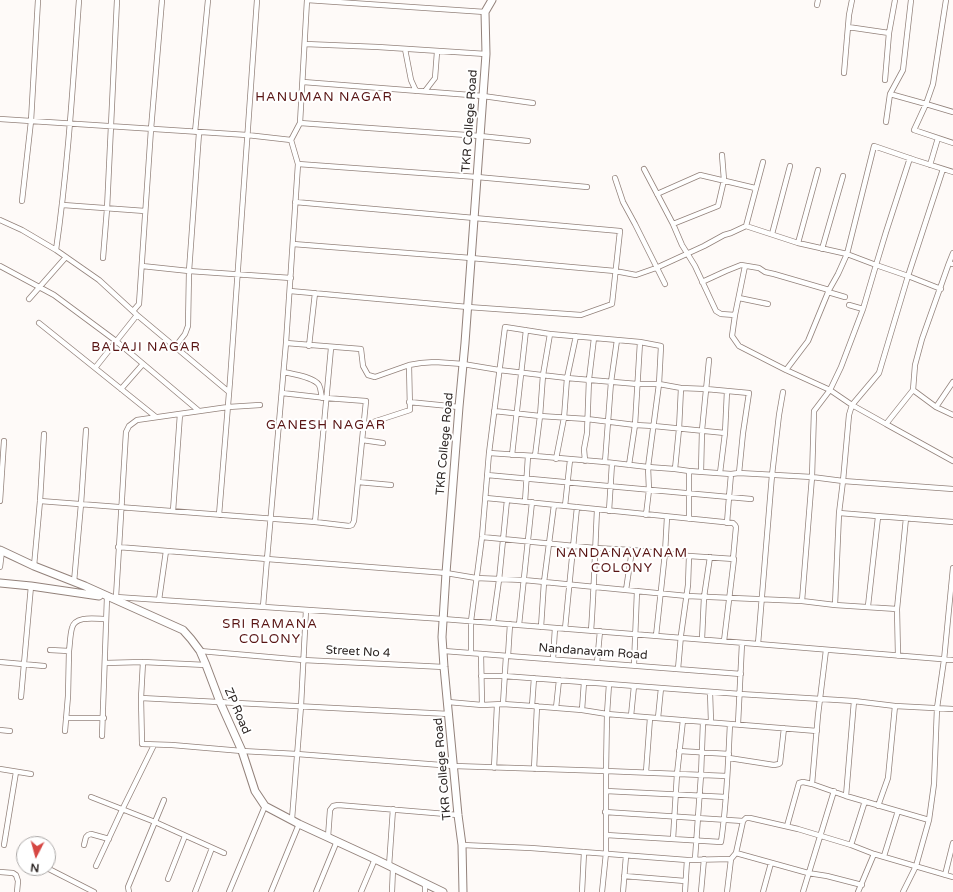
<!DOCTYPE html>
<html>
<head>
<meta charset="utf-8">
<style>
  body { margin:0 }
  #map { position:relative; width:953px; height:892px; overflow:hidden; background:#fefaf8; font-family:"Varela Round",sans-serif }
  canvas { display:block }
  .north { position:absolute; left:16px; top:836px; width:40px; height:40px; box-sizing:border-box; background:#fff; border:1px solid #aba8a7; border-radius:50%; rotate:186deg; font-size:11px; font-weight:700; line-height:16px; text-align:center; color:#2d2624 }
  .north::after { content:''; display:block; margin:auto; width:14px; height:18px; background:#d64743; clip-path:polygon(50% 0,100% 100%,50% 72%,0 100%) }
</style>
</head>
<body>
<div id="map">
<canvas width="953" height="892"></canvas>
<div class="north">N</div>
</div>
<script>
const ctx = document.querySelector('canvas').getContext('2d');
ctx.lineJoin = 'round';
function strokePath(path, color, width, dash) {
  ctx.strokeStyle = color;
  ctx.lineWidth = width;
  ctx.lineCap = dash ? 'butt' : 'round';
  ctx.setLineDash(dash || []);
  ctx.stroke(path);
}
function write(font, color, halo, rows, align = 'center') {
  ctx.font = font + ' "Varela Round",sans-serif';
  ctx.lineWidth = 4;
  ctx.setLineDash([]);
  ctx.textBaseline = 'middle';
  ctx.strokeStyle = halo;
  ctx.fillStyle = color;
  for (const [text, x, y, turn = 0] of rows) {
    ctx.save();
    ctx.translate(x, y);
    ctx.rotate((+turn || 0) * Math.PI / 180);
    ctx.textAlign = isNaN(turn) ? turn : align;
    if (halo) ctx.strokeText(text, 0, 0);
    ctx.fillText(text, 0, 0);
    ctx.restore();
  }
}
const street = new Path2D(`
  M307 0 485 12
  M946 0 933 84 926 104 914 130 953 143
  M817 5 818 0
  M848 27 889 33
  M305 44 378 47 486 54
  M405 49 411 80 416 91
  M844 73 849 15 852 0
  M885 80 889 33 895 0
  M303 82 483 96 533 103
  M425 91 435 78 437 52
  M890 94 926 104 953 112
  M0 119 247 135 291 140
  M886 122 890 94 903 70 911 0
  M300 123 480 136 528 141
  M195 132 208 0
  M910 158 886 232 876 265 908 276 941 289
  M298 164 477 177 587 187
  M930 165 938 138
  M644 169 673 224 682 245 695 266 716 311 721 314 735 315
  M615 178 623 202 635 224 665 284
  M657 194 700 175 755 188
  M22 201 31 121 38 0
  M63 205 145 211
  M0 220 22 230 56 250 99 280 137 315 229 392
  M673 224 718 206 724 180 722 155
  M746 226 763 162
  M772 234 790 166
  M798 243 818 170
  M293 244 471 258 615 271 636 275 656 268 704 246 724 235 731 233 746 226 798 243 847 254 876 265 863 309 841 367 830 390 814 411 812 477 802 601
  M822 249 843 176
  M56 250C68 167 73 83 79 0
  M103 258 107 209 117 0
  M949 263 953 253
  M953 264 949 263 922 339 915 365 913 390 886 424 953 461
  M0 266 54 295 116 341 199 411
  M142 266 189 271 291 278
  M745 266 735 315 732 336 739 346 786 370 830 390 852 405 886 424
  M702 282 726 271 741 265 759 268 765 272 774 274 829 290
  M290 291 468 307 581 315 612 304 620 231 295 202
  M828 292 845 297
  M739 298 768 304
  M29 299 66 257
  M849 305 863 309
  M133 311 139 304 151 129 162 0
  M39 323 156 417
  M286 343 361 349 363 366 368 375 375 377 409 365
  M309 346 315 293
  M175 347 185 334 188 326 189 271 199 133
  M95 368 137 315
  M786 370 808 341 829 290 838 274 847 254 874 146 915 160 953 172
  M284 372C293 374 314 377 319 385 321 389 321 394 322 398
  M121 389 143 364
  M913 390 936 407 953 415
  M282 393 326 398 366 401 354 521 352 525 349 526 315 522 331 348
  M409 402 459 407
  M936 407 953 382
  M494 411 540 416 587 419 635 425 654 426 725 433
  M364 425 410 410 409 365 421 363 435 362 463 364 499 370 567 378 637 384H659L681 388 706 389 749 393 743 433 739 473
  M362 440 383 443
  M489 453 535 456 605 462 648 467 675 469 689 471 731 474 739 473 812 477 843 481 953 489
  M512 455 526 330
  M535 456 540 416 543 375 550 334
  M556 459 564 418 567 378 576 336
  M585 461 584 449 587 433 589 379 594 338
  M605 462 611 382 617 340
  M629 465 635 425 640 342
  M675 469 679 429 681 388
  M701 472 702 430 709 360
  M720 473 725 433 727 391
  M487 475 751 499
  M358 482 391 485
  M486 498 507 500 499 580 493 623
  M507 500 733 523 735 525 736 527 733 559
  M0 501 4 441
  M40 501 315 522
  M525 502 528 456
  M565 506 570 460
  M173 511 180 414
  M609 511 612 463
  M839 513 953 522
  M219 515 230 381 257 0
  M689 519V471
  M727 523 729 497 731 474
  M482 537 595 548 632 550 689 556 734 559 724 641
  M118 547 267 559 286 343 298 164 291 140 300 123 307 0
  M34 566 40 501 44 434
  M0 567 2 551
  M74 582 81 504 86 430
  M626 590 632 550
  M116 597 126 432 129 426 137 420 228 407 260 405
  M159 600 166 551
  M835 605 839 513 843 481 849 415 852 405 879 373 908 276 943 169
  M868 606 878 517
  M263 607 267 559 446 573 476 578 524 580 687 596 802 601 835 605 897 609
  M519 625 532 502
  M541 627 544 582 554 505
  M565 629 577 507
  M591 631C594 590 595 550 597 510
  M656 636 665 553 667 517
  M702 639 704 597 710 557
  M758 644 772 475 779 415 783 392
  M50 650 69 651 68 696 65 731
  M826 650 818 715 812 784 846 796 929 820
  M69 651C70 644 70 635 72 628 75 615 96 619 106 619
  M200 651 303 660 444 667
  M444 651 741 674
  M471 653V621L482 537 489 453 505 327 550 334 640 342 661 346 659 384 648 467 649 490 646 515
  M481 654 482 705
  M508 656 510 624
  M898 656 897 609 906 518
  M553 659 555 628
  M0 662 44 666
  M105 663 143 662
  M597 663 600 631
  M206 665 143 662 141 698 142 744 172 745 242 751 297 754 454 766 606 771 727 776
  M634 665 637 591
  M678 669 681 635 688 585 689 556
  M481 676H504L740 694 854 701 895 706 953 709
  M710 692 711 722
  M21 697 31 586
  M141 698 449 714
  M448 702 482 705 503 704 532 706 582 710 607 714 817 731
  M503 704 506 656
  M532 706 534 678
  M556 708 559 680
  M582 710 584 682
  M631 716 634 686
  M66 718H104
  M658 718 661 688
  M738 724 742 643
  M0 730 10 731
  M102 736 107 597H116L443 619 758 644 953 660
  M679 751 729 754
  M729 758 774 765 779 764 780 763 784 728
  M494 768 497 705
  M0 769 31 774
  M534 769 537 706
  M646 772 650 718
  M606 791 726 797
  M846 796 854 701
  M91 797 155 822 224 853
  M878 806 888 778 895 706
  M605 812 743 821
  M292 819 301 706 306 610
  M787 826 799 783 803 782 812 784
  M606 835 721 842C727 803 728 763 730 724
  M328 837 330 810 333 806 338 805 458 815
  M673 839 677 774 683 720
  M4 845 16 772
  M84 845 86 837 88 835 91 834 109 839
  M462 845 531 848 687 860 731 859 736 853 743 821 746 818H750L798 829 851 845 874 854 953 877
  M851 845 865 801
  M736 853 808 873 827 876 862 885
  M884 856 898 811
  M695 859 701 775 703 722
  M96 866 122 810 154 745
  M389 866 393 809
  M47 868 94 892
  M0 872 13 873 16 875 18 881 17 892
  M945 875 953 843
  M624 876 685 881
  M168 879 185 836
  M129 892 128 887 164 800
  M195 892 212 848
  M229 892 265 806
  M271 892 299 824
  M316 892 337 841
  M361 892 375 859
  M392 892 393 868
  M425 892V884
  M582 892 584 852
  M602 892 606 853V771L607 714 609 684
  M623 892 626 856
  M685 892 687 860
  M701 892 704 859
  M727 892 731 859
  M763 892 771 863
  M803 892 834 791
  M858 892 874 854
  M903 892 916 866 929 820 934 784 937 708 944 660 953 568`);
const secondary = new Path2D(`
  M0 550 34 566 85 586 183 630 191 639 200 651 206 665 220 702 242 751 255 791 265 806 299 824 375 859 443 892
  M0 583 31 586 99 596
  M463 892 462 845 458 815 444 667 442 637 446 573 459 407 465 343 486 54 485 12 492 0`);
strokePath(street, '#93827b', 6);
strokePath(secondary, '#93827b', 9);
strokePath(street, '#fff', 4.5);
strokePath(secondary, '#fff', 7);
write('12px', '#2d2624', '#fff', [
  ["TKR College Road",470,121,-86],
  ["TKR College Road",445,444,-85],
  ["Street No 4",358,652,3],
  ["Nandanavam Road",593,652,4],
  ["ZP Road",237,711,67],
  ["TKR College Road",443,769,-95]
]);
ctx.letterSpacing = '1px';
write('13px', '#581413', '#fff', [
  ["HANUMAN NAGAR",324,98],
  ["BALAJI NAGAR",146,348],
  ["GANESH NAGAR",326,426],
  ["NANDANAVANAM",622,554],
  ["COLONY",622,569],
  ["SRI RAMANA",270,625],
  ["COLONY",270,640]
]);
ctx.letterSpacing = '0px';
</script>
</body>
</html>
